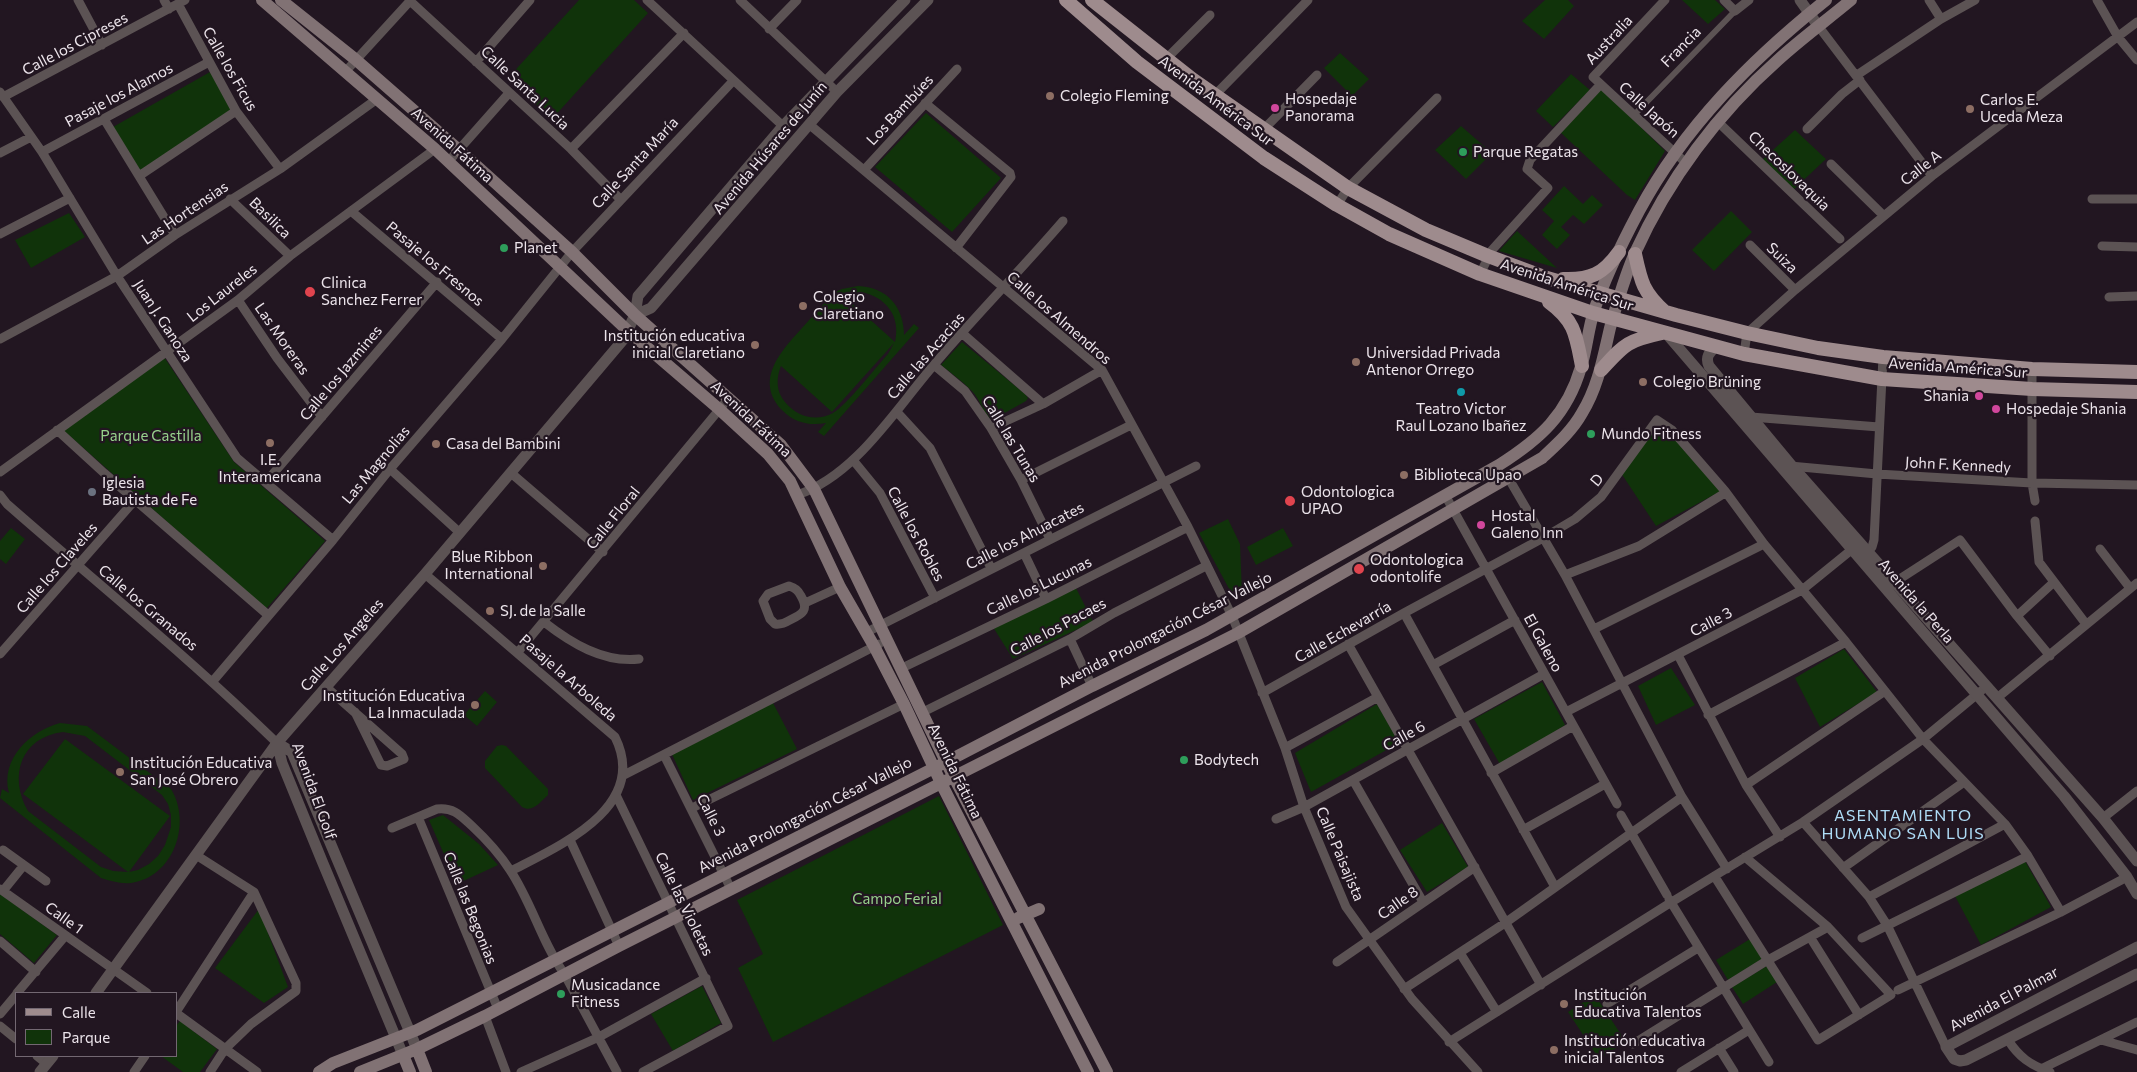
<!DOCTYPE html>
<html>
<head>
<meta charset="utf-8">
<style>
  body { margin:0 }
  #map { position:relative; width:2137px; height:1072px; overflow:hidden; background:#221621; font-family:Commissioner,sans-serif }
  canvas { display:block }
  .legend { position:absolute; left:15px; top:992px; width:162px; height:65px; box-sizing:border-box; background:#221621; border:1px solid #736872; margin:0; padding:6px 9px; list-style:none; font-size:15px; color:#ece4eb }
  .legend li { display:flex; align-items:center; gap:10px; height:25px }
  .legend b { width:25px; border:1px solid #736872 }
</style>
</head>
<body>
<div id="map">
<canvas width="2137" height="1072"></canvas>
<ul class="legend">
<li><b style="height:6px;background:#9e8b8d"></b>Calle</li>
<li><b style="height:14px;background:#10330a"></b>Parque</li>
</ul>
</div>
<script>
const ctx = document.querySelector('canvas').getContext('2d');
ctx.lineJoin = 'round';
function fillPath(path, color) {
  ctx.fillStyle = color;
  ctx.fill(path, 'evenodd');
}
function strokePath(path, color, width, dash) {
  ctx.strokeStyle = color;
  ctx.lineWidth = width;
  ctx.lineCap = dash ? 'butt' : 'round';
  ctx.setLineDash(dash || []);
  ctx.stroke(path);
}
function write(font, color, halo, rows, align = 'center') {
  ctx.font = font + ' Commissioner,sans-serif';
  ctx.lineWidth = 4.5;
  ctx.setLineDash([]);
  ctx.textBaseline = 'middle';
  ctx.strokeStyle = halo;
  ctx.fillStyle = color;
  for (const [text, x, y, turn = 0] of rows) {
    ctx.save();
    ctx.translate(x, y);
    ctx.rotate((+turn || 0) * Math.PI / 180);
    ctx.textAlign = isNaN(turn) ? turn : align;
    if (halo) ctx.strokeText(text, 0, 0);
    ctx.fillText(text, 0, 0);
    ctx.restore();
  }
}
fillPath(new Path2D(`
  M579 0H634L648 13 552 119 508 78Z
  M1545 0H1568L1574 6 1544 39 1522 21Z
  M1682 0H1715L1725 9 1708 24Z
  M1340 53 1369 79 1352 96 1324 68Z
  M210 72 233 110 141 172 113 127Z
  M1571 74 1590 90 1553 127 1536 111Z
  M1600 87 1665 151 1635 200 1627 195 1559 131Z
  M926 113 1001 178 952 232 875 167Z
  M1461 126 1492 153 1466 179 1435 150Z
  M1795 130 1826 159 1793 190 1763 159Z
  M1564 186 1583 204 1592 195 1603 205 1584 224 1573 215 1561 227 1570 235 1557 249 1542 235 1554 221 1542 210Z
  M1731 211 1752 232 1714 271 1692 250Z
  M69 213 85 237 31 268 15 240Z
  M1517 231 1557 268 1499 251Z
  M858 286C887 287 904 307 904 335L914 324 919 328 824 436 818 432 826 423C810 426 795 423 783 411 753 381 781 351 802 328 812 317 823 305 833 293L842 289ZM861 292C886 297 901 316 895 342L844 296ZM894 343 888 354C876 367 846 406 833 413 816 422 797 417 785 402 776 392 776 378 781 366L832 412Z
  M962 342 1025 394 1028 398 1026 401 992 420C983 414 980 399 972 391 962 381 951 373 941 365Z
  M164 357 234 462 325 541 266 609 63 430Z
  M1655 428 1669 432 1721 491 1656 526 1621 473Z
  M1228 519 1240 544 1242 594 1234 598 1199 533Z
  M11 528 25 539 6 564 0 559V541Z
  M1283 528 1293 546 1256 565 1247 547Z
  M1075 586 1093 622 1013 659 993 627Z
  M1844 649 1877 692 1820 727 1795 678Z
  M1671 668 1695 705 1656 725 1638 686Z
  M1542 682 1565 725 1501 766 1474 719Z
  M485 691 497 702 477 726 464 715Z
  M772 701 797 749 693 800 671 752Z
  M1377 704 1399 743 1311 792 1295 753Z
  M60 723 87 726 171 789C192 823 174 877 131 883 120 884 111 881 101 878L0 798 2 789 9 793C0 759 30 731 60 723ZM63 732 85 736 162 795 168 804 171 815V827L165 845 158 856 149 864 138 870 129 872 170 816 65 739 23 794 128 872 113 871 101 867 28 811C8 776 21 737 63 732Z
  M502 745 506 746 548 789V795C540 802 533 813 522 807L485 768V761L497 746Z
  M939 796 1003 925 773 1042 738 968 763 954 737 900Z
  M443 815 479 844 498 865 457 884 429 820Z
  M1442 823 1468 867 1427 892 1400 850Z
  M2025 861 2051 907 1981 945 1955 896Z
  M0 894 57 935 34 963 0 934Z
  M259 909 288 987 264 1003 215 968Z
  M1750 939 1762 959 1728 980 1716 960Z
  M1767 966 1777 982 1743 1004 1732 987Z
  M702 986 721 1023 673 1051 651 1014Z
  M1595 995 1626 1042 1599 1059 1568 1012Z
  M180 1021 217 1049 200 1072H183L161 1056H176V1026Z`), '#10330a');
strokePath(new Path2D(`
  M1634 115 1735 11`), '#5c5354', 6);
strokePath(new Path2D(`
  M78 0 102 45
  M164 0 169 9
  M409 0 571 149 620 199
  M647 0 783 126
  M740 0 837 92
  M1665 0 1593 77 1686 163
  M1724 0 1735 11 1749 0
  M1929 0 1941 19
  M2097 0 2118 37 2137 60
  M178 4 236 111 280 169
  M1819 27 1932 176
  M769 29 797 0
  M1166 59 1210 15
  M476 62 530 0
  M345 72 410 1
  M1857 75 1941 19 1975 0
  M0 92 42 152 117 276 237 458 333 540
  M1215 95 1308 0
  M3 97 185 0
  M925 103 1010 173 1011 177 956 248
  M104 119 175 235
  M1718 122 1840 239
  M810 125 1102 370 1188 527 1232 616 1285 748 1304 807 1346 907 1412 999 1478 1072
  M1807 129 1842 94 1860 80
  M1263 130 1317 75
  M571 149 684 33
  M42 152 209 62
  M0 153 31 137
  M448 162 509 93
  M1831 164 1884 216
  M864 170 957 69
  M139 176 236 111
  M230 199 290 256
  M2092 199H2137
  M1337 205 1348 188 1437 98
  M351 211 502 339
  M0 234 70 198
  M1750 245 1795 290
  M2102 246 2137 247
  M1480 274 1492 250 1548 188 1527 169 1530 160 1600 85
  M2109 297 2137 296
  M238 300 277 358 322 417
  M963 334 1043 404
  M0 339 117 276 175 235 280 169 377 99
  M1744 354 1747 333 1795 290 1932 176 2137 22
  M934 365 965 391 991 428 1021 480 1050 539
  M2032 369V483L2035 501
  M897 412 930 448 991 568
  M1751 417 1879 427
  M991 428 1043 404 1102 370
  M57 430 104 473 268 615
  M853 460 880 493 935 598
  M1790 466 1877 474 2032 483 2137 485
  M390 469 459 532
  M0 472 238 300 290 256 435 149
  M511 473 603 552
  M1509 479 1565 575 1682 797 1727 869
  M1021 480 1131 425
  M266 482 437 282
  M0 495 7 504C97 583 191 659 277 743
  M797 495C855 476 895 410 933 366 975 316 1021 270 1063 221
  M1445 495 1617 804
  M2035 521 2039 562 2086 624
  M2100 549 2130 588
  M1867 552 1872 547 1874 540 1883 357
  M1024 553 1046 599
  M425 574 615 737C650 807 559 846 511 871
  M1565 575 1639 546 1725 493
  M1895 582 1960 540 2017 616 2050 656
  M789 586C795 588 798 590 801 596 809 610 803 614 790 620 785 623 781 625 775 624L770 619 763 601 768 594Z
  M805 603 840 587
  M1404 613 1555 887
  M2017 616 2054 582
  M544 622C571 643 603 663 639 659
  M1594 629 1764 544
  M867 632 1196 466
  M1070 639 1092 686
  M1348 644 1541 985
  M518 652 728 399
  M0 654 135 500
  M1678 655 1746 785 1780 837
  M1433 665 1515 620
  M902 668 1046 599 1188 527
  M213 681 333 540 390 469 502 339 572 252 733 81
  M326 687 402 754 404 759 387 766 381 765 355 712
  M1262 693 1404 613 1543 538 1575 519 1601 497 1657 420 1672 430 1725 491 1764 544 1846 642 1923 739 2005 824 2028 856 2061 912
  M1997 698 2137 583
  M923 712 1070 639 1114 613 1206 566
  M1566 712 1802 590 1855 547
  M1708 715 1846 642
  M1285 748 1378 697
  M664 755 731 889
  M1491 773 1573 726
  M622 776 879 644
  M1353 780 1423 902
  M1746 785 1885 691
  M616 795 728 1026 643 1072
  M692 808 904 704
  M1621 815 1667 895
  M418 817 498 1009
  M2103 818 2137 791
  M1276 819 1304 807 1544 674
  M1803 822 1869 897 1887 925 1946 1047
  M392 828 437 809C454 807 461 816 472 826 487 840 499 853 510 870 532 903 542 943 565 975L617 1072
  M1523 830 1605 784
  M570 840 619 946
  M3 850 46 881
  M196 855 254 892 296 983V991L251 1024 225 1049 210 1072
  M1843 868 1964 782
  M1715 877 1818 1040 1891 995 1828 927 1745 857
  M0 889 147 993
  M3 891 24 865
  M1869 897 2005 824
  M1669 899 1769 1062
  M1810 937 1859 1015
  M1862 938 2028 856
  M0 941 36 972
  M1460 953 1497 1012
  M1337 962 1475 867
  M1404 989 1505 923 1682 797
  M1898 990 2061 912 2127 877
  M17 993 65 936
  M1607 1004 1698 948
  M176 1012 254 892
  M176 1013 257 1072
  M0 1014 16 995
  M485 1016 506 1072
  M0 1026 16 1039
  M2008 1040C2019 1057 2030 1065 2050 1072
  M2101 1040 2137 1050
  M1449 1042 1670 903 1803 822 1923 739 1981 691
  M1633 1044 1768 960 1828 927
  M1719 1048 1734 1072
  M37 1056 47 1064
  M2041 1069 2137 1022
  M134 1072 145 1056
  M521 1072 599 1037 706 978
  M1681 1072 1749 1030`), '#5c5354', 9);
strokePath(new Path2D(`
  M1800 0 1819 27
  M635 315 651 308 837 92 928 0
  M1665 332 2064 796 2127 877 2137 894
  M1716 346C1709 353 1705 357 1709 366L1792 466 2103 818 2137 861
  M277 743 292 752 417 1049
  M277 743 282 763 322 861 403 1055
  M2137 947 1946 1047 1954 1059 1960 1061 1966 1060 2137 974
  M96 993 277 743 425 574 623 340 635 315 638 296 783 126 905 0
  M40 1072 53 1056`), '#5c5354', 11);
strokePath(new Path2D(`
  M262 0 435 149 627 330 719 409 768 454 790 481 840 587 874 646 904 704 941 783 1088 1072
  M281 0 355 59 459 150 572 252 635 315 781 445 814 489 946 762 1107 1072
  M1018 918 1039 909
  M417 1049 426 1072
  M403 1055 410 1072
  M319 1072 333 1063 417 1030 946 762 1092 686 1206 630 1499 465C1540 439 1567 415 1581 367 1587 349 1588 329 1594 311 1605 277 1622 243 1639 211 1684 127 1752 59 1826 0
  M360 1072 417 1049 485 1016 619 946 1238 633 1542 458C1556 445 1572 431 1582 413 1598 387 1603 358 1610 328 1617 303 1625 276 1635 253 1668 180 1718 113 1778 60 1801 39 1827 20 1851 0`), '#817274', 12);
strokePath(new Path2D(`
  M1066 0 1137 62 1264 158 1337 205 1389 234 1480 274 1593 313 1744 354 1882 379 2032 389 2137 392
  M1092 0 1192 79 1348 188 1426 230 1488 256 1547 278 1676 315 1747 333 1818 348 1883 357 2032 369 2137 372
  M1635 254C1641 282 1643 292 1665 312
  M1563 279C1591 280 1603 274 1619 252
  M1549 302C1575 321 1576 335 1582 366
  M1601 370C1625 344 1626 341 1662 333`), '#9e8b8d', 14);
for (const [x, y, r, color] of [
  [1050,96,5,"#8d6e63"],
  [1275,108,5,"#d1479c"],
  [1970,109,5,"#8d6e63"],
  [1463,152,5,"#2e9e5b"],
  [504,248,5,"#2e9e5b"],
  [310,292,6,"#e0444e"],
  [803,306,5,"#8d6e63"],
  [755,345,5,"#8d6e63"],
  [1356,362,5,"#8d6e63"],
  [1643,382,5,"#8d6e63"],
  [1461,392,5,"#0f9aa8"],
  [1979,396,5,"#d1479c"],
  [1996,409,5,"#d1479c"],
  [1591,434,5,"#2e9e5b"],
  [270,443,5,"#8d6e63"],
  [436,444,5,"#8d6e63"],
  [1404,475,5,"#8d6e63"],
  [92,492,5,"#6b7280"],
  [1290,501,6,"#e0444e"],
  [1481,525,5,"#d1479c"],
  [543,566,5,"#8d6e63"],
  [1359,569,6,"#e0444e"],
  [490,611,5,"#8d6e63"],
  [475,705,5,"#8d6e63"],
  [1184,760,5,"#2e9e5b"],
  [120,772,5,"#8d6e63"],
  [561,994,5,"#2e9e5b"],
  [1564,1004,5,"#8d6e63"],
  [1554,1050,5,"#8d6e63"]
]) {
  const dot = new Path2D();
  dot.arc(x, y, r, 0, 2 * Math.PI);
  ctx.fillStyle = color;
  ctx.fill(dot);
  strokePath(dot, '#221621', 2);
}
write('15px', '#ece4eb', '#221621', [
  ["Australia",1609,40,-47],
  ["Calle los Cipreses",75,44,-28],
  ["Francia",1681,47,-46],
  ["Calle los Ficus",230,69,60],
  ["Calle Santa Lucia",525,88,43],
  ["Pasaje los Alamos",119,95,-28],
  ["Avenida América Sur",1216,101,37],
  ["Los Bambúes",900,110,-47],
  ["Calle Japón",1649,110,42],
  ["Avenida Fátima",452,145,42],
  ["Avenida Húsares de Junín",770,148,-50],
  ["Calle Santa María",635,163,-47],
  ["Calle A",1921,168,-38],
  ["Checoslovaquia",1789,171,44],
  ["Las Hortensias",185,213,-34],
  ["Basilica",270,218,44],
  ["Suiza",1782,258,44],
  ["Pasaje los Fresnos",435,264,40],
  ["Avenida América Sur",1567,285,18],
  ["Los Laureles",222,293,-38],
  ["Calle los Almendros",1059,318,41],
  ["Juan J. Ganoza",163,321,57],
  ["Las Moreras",282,339,55],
  ["Calle las Acacias",926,356,-49],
  ["Avenida América Sur",1958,368,4],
  ["Calle los Jazmines",341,373,-50],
  ["Avenida Fátima",751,419,43],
  ["Calle las Tunas",1011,439,59],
  ["Las Magnolias",376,465,-50],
  ["John F. Kennedy",1958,465,3],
  ["D",1597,480,-50],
  ["Calle Floral",613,518,-51],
  ["Calle los Robles",916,534,62],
  ["Calle los Ahuacates",1025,536,-27],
  ["Calle los Claveles",57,568,-49],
  ["Calle los Lucunas",1039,586,-26],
  ["Avenida la Perla",1916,601,49],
  ["Calle los Granados",148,608,40],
  ["Calle 3",1711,622,-28],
  ["Calle los Pacaes",1058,627,-28],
  ["Avenida Prolongación César Vallejo",1165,630,-27],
  ["Calle Echevarría",1343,632,-30],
  ["El Galeno",1543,643,61],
  ["Calle Los Angeles",342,645,-49],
  ["Pasaje la Arboleda",568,678,41],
  ["Calle 6",1404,736,-29],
  ["Avenida Fátima",955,771,64],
  ["Avenida El Golf",314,791,70],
  ["Calle 3",711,815,63],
  ["Avenida Prolongación César Vallejo",805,815,-27],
  ["Calle Paisajista",1340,854,67],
  ["Calle 8",1398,903,-35],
  ["Calle las Violetas",684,904,64],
  ["Calle las Begonias",470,908,68],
  ["Calle 1",64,918,36],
  ["Avenida El Palmar",2004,999,-28]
]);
write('15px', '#ece4eb', '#221621', [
  ["Colegio Fleming",1060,96],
  ["Hospedaje",1285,99],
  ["Panorama",1285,116],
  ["Carlos E.",1980,100],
  ["Uceda Meza",1980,117],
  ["Parque Regatas",1473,152],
  ["Planet",514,248],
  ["Clinica",321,283],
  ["Sanchez Ferrer",321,300],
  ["Colegio",813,297],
  ["Claretiano",813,314],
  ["Institución educativa",745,336,"right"],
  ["inicial Claretiano",745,353,"right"],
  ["Universidad Privada",1366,353],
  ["Antenor Orrego",1366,370],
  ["Colegio Brüning",1653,382],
  ["Shania",1969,396,"right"],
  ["Teatro Victor",1461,409,"center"],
  ["Raul Lozano Ibañez",1461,426,"center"],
  ["Hospedaje Shania",2006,409],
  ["Mundo Fitness",1601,434],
  ["Casa del Bambini",446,444],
  ["I.E.",270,460,"center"],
  ["Interamericana",270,477,"center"],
  ["Biblioteca Upao",1414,475],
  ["Iglesia",102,483],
  ["Bautista de Fe",102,500],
  ["Odontologica",1301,492],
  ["UPAO",1301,509],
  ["Hostal",1491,516],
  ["Galeno Inn",1491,533],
  ["Blue Ribbon",533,557,"right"],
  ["International",533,574,"right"],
  ["Odontologica",1370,560],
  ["odontolife",1370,577],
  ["SJ. de la Salle",500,611],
  ["Institución Educativa",465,696,"right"],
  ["La Inmaculada",465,713,"right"],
  ["Bodytech",1194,760],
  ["Institución Educativa",130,763],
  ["San José Obrero",130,780],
  ["Musicadance",571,985],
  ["Fitness",571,1002],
  ["Institución",1574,995],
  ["Educativa Talentos",1574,1012],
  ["Institución educativa",1564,1041],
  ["inicial Talentos",1564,1058]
], 'left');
write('15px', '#97d28c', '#221621', [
  ["Parque Castilla",151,436],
  ["Campo Ferial",897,899]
]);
ctx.letterSpacing = '1px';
write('16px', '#aedcf6', '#221621', [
  ["ASENTAMIENTO",1903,816],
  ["HUMANO SAN LUIS",1903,834]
]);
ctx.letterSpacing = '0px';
</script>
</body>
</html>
